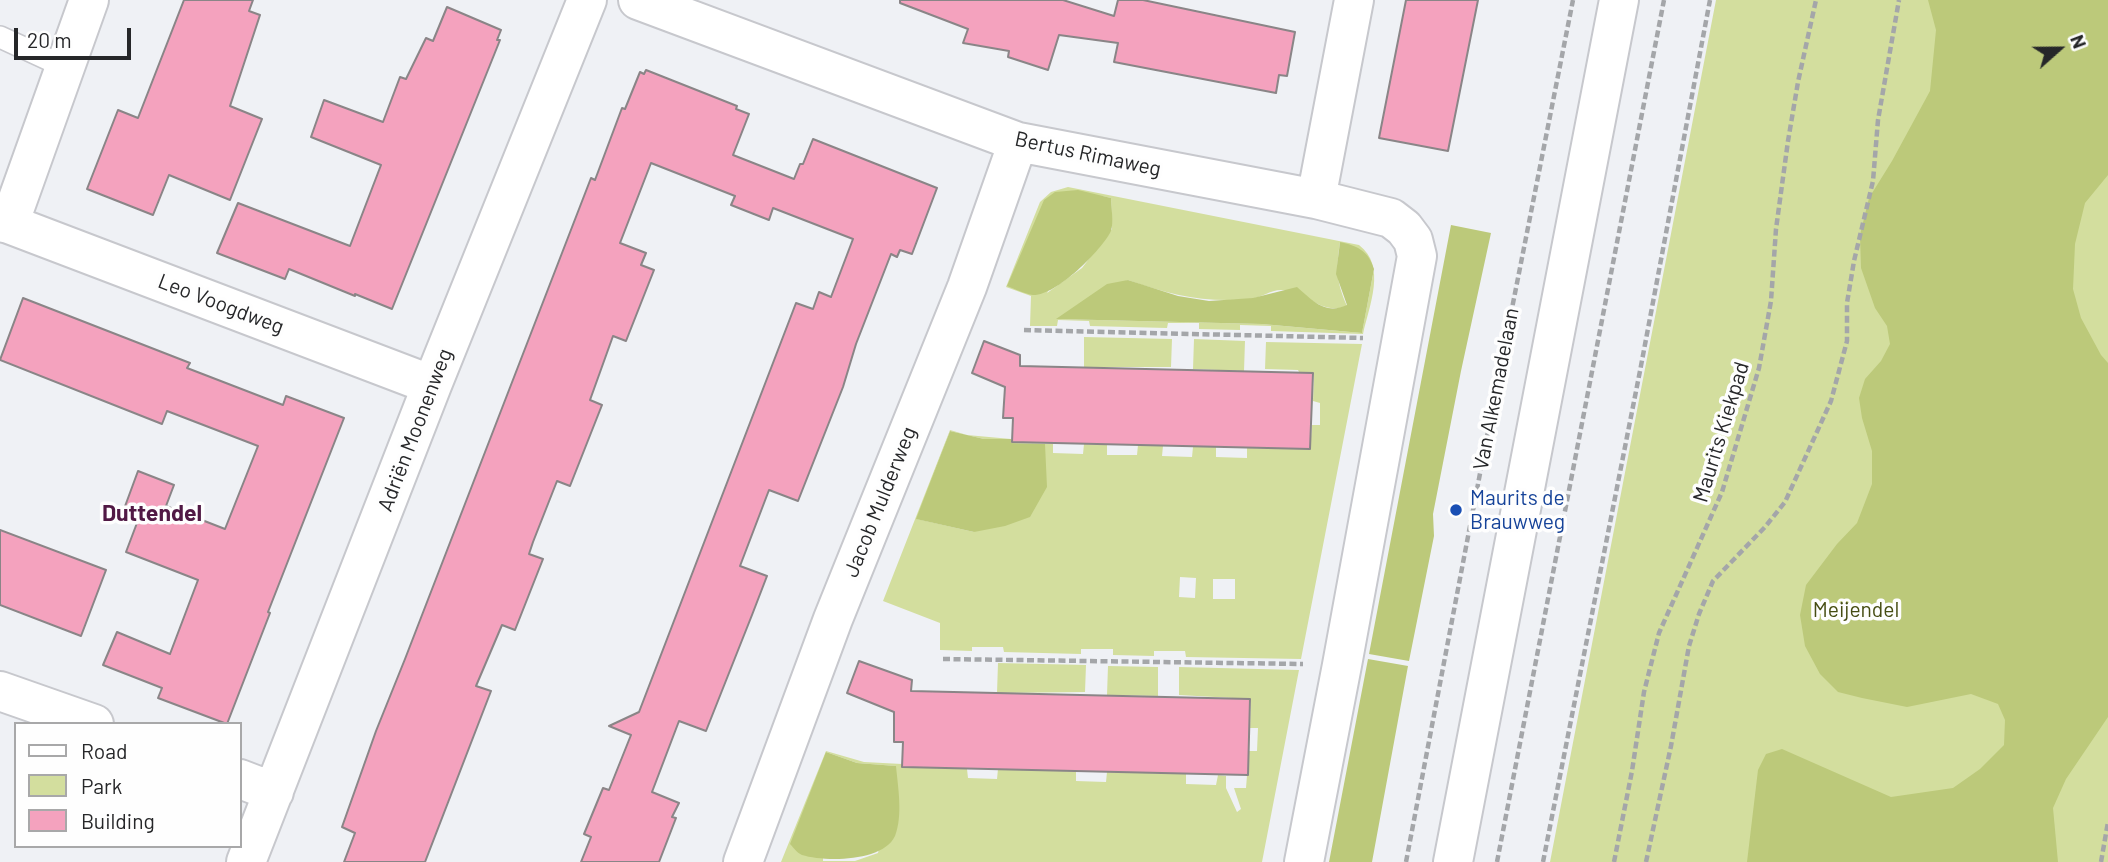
<!DOCTYPE html>
<html>
<head>
<meta charset="utf-8">
<style>
  body { margin:0 }
  #map { position:relative; width:2108px; height:862px; overflow:hidden; background:#eff1f5; font-family:Barlow,sans-serif }
  canvas { display:block }
  .legend { position:absolute; left:14px; top:722px; width:228px; height:126px; box-sizing:border-box; background:#fefefe; border:2px solid #a8a8a9; margin:0; padding:9px 12px; list-style:none; font-size:21px; color:#262729 }
  .legend li { display:flex; align-items:center; gap:14px; height:35px }
  .legend b { width:35px; border:2px solid #a8a8a9 }
  .north { position:absolute; left:2024px; top:14px; width:70px; height:70px; -webkit-text-stroke:5px #fefefe; paint-order:stroke; rotate:69deg; font-size:19px; font-weight:700; line-height:28px; text-align:center; color:#262729 }
  .north::after { content:''; display:block; margin:auto; width:24px; height:32px; background:#262729; clip-path:polygon(50% 0,100% 100%,50% 72%,0 100%) }
  .scale { position:absolute; left:14px; top:28px; width:117px; height:32px; box-sizing:border-box; border:4px solid #262729; border-top:0; padding-left:9px; font-size:21px; line-height:24px; white-space:nowrap; color:#262729; -webkit-text-stroke:5px #fefefe; paint-order:stroke }
</style>
</head>
<body>
<div id="map">
<canvas width="2108" height="862"></canvas>
<ul class="legend">
<li><b style="height:9px;background:#fff"></b>Road</li>
<li><b style="height:19px;background:#d3de9e"></b>Park</li>
<li><b style="height:19px;background:#f4a2be"></b>Building</li>
</ul>
<div class="north">N</div>
<div class="scale">20 m</div>
</div>
<script>
const ctx = document.querySelector('canvas').getContext('2d');
ctx.lineJoin = 'round';
function fillPath(path, color) {
  ctx.fillStyle = color;
  ctx.fill(path, 'evenodd');
}
function strokePath(path, color, width, dash) {
  ctx.strokeStyle = color;
  ctx.lineWidth = width;
  ctx.lineCap = dash ? 'butt' : 'round';
  ctx.setLineDash(dash || []);
  ctx.stroke(path);
}
function write(font, color, halo, rows, align = 'center') {
  ctx.font = font + ' Barlow,sans-serif';
  ctx.lineWidth = 7;
  ctx.setLineDash([]);
  ctx.textBaseline = 'middle';
  ctx.strokeStyle = halo;
  ctx.fillStyle = color;
  for (const [text, x, y, turn = 0] of rows) {
    ctx.save();
    ctx.translate(x, y);
    ctx.rotate((+turn || 0) * Math.PI / 180);
    ctx.textAlign = isNaN(turn) ? turn : align;
    if (halo) ctx.strokeText(text, 0, 0);
    ctx.fillText(text, 0, 0);
    ctx.restore();
  }
}
fillPath(new Path2D(`
  M1716 0H2108V862H1550Z
  M1068 187 1359 245C1387 266 1369 306 1363 334L1271 331V326L1240 325V330L1199 329V323H1168L1167 328 1090 326 1089 321 1058 320 1057 326H1030L1031 296 1006 287 1040 202 1051 192ZM1102 196 1111 198 1112 229 1082 268 1047 293ZM1340 242 1374 269 1362 333 1262 324 1057 319 1128 280C1170 295 1205 303 1250 299 1260 298 1271 290 1281 290 1308 290 1319 316 1347 306 1336 281 1336 269 1340 242Z
  M1084 337 1172 339 1171 367H1084Z
  M1194 339 1245 341 1244 371 1193 369Z
  M1266 342 1362 344 1301 659 1186 657 1185 651H1154V656L1113 655V649H1081V654L1004 652 1003 647H972V651L940 650V623L883 601 950 430 967 435 1011 439 1012 442 1053 444V453L1083 454 1084 444 1107 445V455H1137L1138 445 1163 446 1162 456 1192 457 1193 447H1216V457L1247 458V448L1310 449 1312 425H1320V403L1313 401 1314 373 1299 372 1298 370 1265 369ZM950 431 984 439H1010L1011 443 1045 444 974 532 917 519ZM1180 577 1196 578 1195 598 1179 597ZM1213 579H1235V599H1213Z
  M998 663 1086 665 1085 692 997 693Z
  M1108 666 1158 667V696L1107 695Z
  M1179 667 1299 670 1262 862H781L826 751 864 762 902 764V767L967 769 968 778 997 779 998 769 1076 771V781L1106 782 1107 772 1186 774V784L1216 785 1218 775 1226 776V788L1237 812 1241 809 1234 788H1246L1249 751H1257L1258 728H1250L1251 699 1179 695ZM826 752 857 763 896 766 878 853 855 861H823Z`), '#d3de9e');
fillPath(new Path2D(`
  M1928 0H2108V175L2085 203 2075 244 2073 289 2081 318 2101 355 2108 363V717L2066 779 2053 808 2058 862H1747L1758 770 1766 754 1782 749 1891 797 1953 788 1980 769 2004 745 2005 720 1998 704 1971 694 1907 707 1862 698 1838 692 1820 674 1805 646 1800 615 1806 585 1837 544 1857 523 1872 484V451L1862 418 1859 398 1865 379 1881 361 1890 344 1887 326 1875 308 1861 268 1860 235 1869 198 1892 161 1930 91 1936 30Z
  M1078 190 1111 198C1111 207 1114 222 1111 231 1101 251 1056 296 1033 295 1025 294 1015 289 1007 286L1044 200 1055 192Z
  M1451 225 1491 233 1461 371 1433 514 1434 536 1409 661 1369 654Z
  M1340 242C1357 246 1368 250 1374 269L1362 333 1262 324 1056 319 1107 284 1128 280 1178 296 1209 301 1253 298 1297 287C1313 301 1325 315 1347 305L1336 274Z
  M950 431 984 439H1011V443L1045 444 1047 487 1030 517 1005 526 974 532 916 519Z
  M1368 659 1408 666 1372 862H1329Z
  M826 752 857 763 896 766C898 788 903 815 895 836 883 862 825 862 802 855 797 853 794 848 790 844Z`), '#bcc97a');
const building = new Path2D(`
  M184 0H253L249 11 260 15 230 106 262 119 230 200 169 175 153 215 87 189 118 110 138 118Z
  M900 0H1063L1114 16 1118 0H1143L1295 32 1287 76 1279 75 1276 93 1114 62 1118 43 1059 35 1048 70 1008 57 1009 51 963 43 968 29 900 3Z
  M1406 0H1478L1448 151 1379 138Z
  M447 7 501 30 497 40H500L392 309 355 294V296L289 269 285 279 217 253 238 203 350 246 381 165 311 137 324 100 383 122 400 77 406 79 426 38 433 41Z
  M646 70 737 106 736 109 749 114 733 155 794 179 800 164H803L813 139 937 188 912 254 900 250 897 257 891 254 856 344 843 387 798 501 769 490 740 566 767 576 752 615 706 731 679 721 652 792 679 803 672 817 676 818 659 862H581L591 837 584 834 603 788 609 790 631 735 609 726 639 712 796 303 813 309 819 292 831 297 853 239 773 208 769 220 731 205 735 196 651 163 620 243 646 253 641 265 654 270 626 341 613 336 590 400 602 405 570 486 557 481 533 542 529 554 543 559 515 630 502 625 476 686 491 691 425 862H344L355 833 342 827 376 731 405 659 591 178 595 180 622 108 625 109 640 72 644 74Z
  M23 298 190 363 187 368 283 405 286 396 344 418 268 612 270 613 227 724 158 698 162 688 103 665 117 632 170 654 198 580 126 552 140 515 124 509 138 471 174 485 166 506 225 529 258 446 167 411 162 424 0 360Z
  M984 341 1020 355V366L1313 373 1310 449 1012 442 1013 418H1003L1005 387 972 373Z
  M0 530 106 570 81 636 0 605Z
  M859 661 912 680 911 691 1250 699 1248 775 902 767 903 742H894V712L847 693Z`);
fillPath(building, '#f4a2be');
strokePath(building, '#8a8587', 2);
const service = new Path2D(`
  M0 37 65 67`);
const minor = new Path2D(`
  M638 0 1018 142 1316 199 1391 218 1404 228 1413 240 1417 256 1342 665 1304 862
  M1316 199 1354 0
  M0 222 9 224 432 385
  M9 224 89 0
  M0 691 94 724
  M240 779 274 792
  M246 862 432 385 587 0
  M743 862 833 619 967 287 1018 142`);
const secondary = new Path2D(`
  M1453 862 1619 0`);
strokePath(service, '#c7c8cd', 24);
strokePath(minor, '#c7c8cd', 42);
strokePath(secondary, '#c7c8cd', 42);
strokePath(new Path2D(`
  M1024 330 1363 338
  M943 659 1303 664
  M1406 862 1498 379 1573 0
  M1497 862 1664 0
  M1543 862 1640 371 1710 0
  M1614 862 1632 771 1644 692 1659 633 1722 492 1759 368 1771 301 1776 229 1788 141 1798 82 1816 0
  M1646 862 1671 746 1689 646 1699 614 1713 581 1765 527 1785 502 1831 401 1847 341V303L1854 261 1873 181 1878 120 1899 0
  M2101 862 2108 822`), '#a4a6a9', 4.5, [7, 3.5]);
strokePath(service, '#fff', 21);
strokePath(minor, '#fff', 38);
strokePath(secondary, '#fff', 38);
for (const [x, y, r, color] of [
  [1456,510,7,"#1a4fb4"]
]) {
  const dot = new Path2D();
  dot.arc(x, y, r, 0, 2 * Math.PI);
  ctx.fillStyle = color;
  ctx.fill(dot);
  strokePath(dot, '#fefefe', 2.5);
}
write('21px', '#262729', '#fefefe', [
  ["Bertus Rimaweg",1088,154,12],
  ["Leo Voogdweg",221,304,21],
  ["Van Alkemadelaan",1496,389,-79],
  ["Adriën Moonenweg",415,430,-69],
  ["Maurits Kiekpad",1721,432,-73],
  ["Jacob Mulderweg",880,502,-68]
]);
write('21px', '#164399', '#fefefe', [
  ["Maurits de",1470,498],
  ["Brauwweg",1470,522]
], 'left');
write('21px', '#464d13', '#fefefe', [
  ["Meijendel",1856,610]
]);
write('bold 23px', '#511945', '#fefefe', [
  ["Duttendel",152,513]
]);
</script>
</body>
</html>
